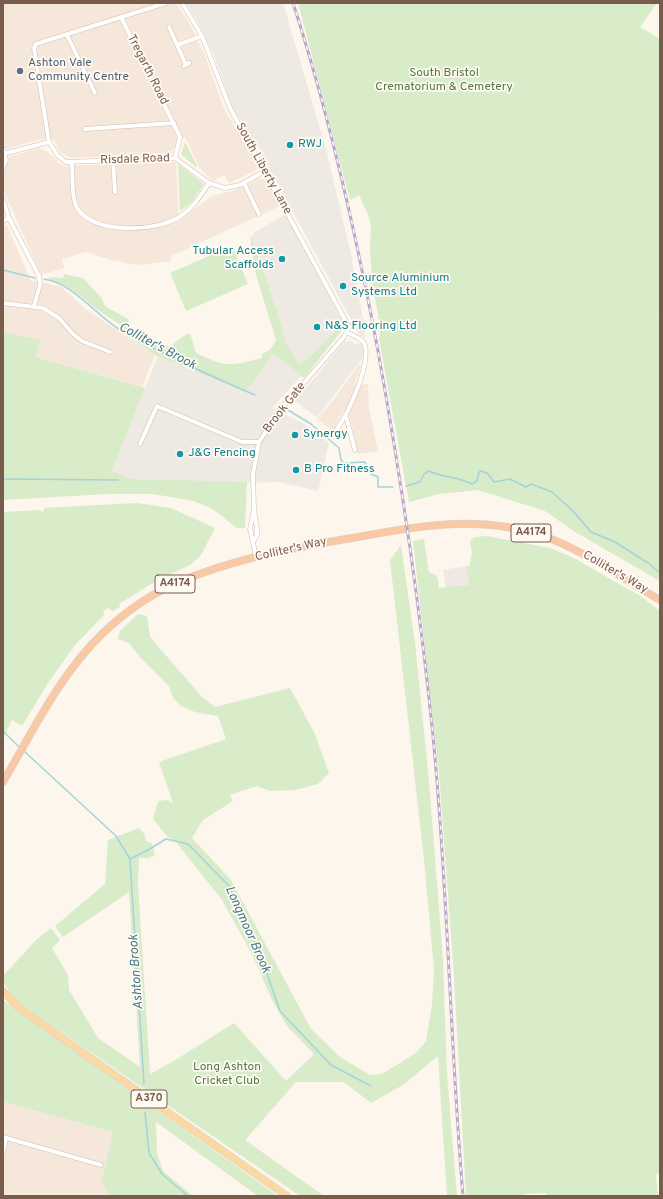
<!DOCTYPE html>
<html>
<head>
<meta charset="utf-8">
<style>
  body { margin:0 }
  #map { position:relative; width:663px; height:1199px; overflow:hidden; background:#fdf6ec; font-family:Overpass,sans-serif }
  canvas { display:block }
  .frame { position:absolute; inset:0; border:4px solid #7a5c4d; pointer-events:none }
</style>
</head>
<body>
<div id="map">
<canvas width="663" height="1199"></canvas>
<div class="frame"></div>
</div>
<script>
const ctx = document.querySelector('canvas').getContext('2d');
ctx.lineJoin = 'round';
function fillPath(path, color) {
  ctx.fillStyle = color;
  ctx.fill(path, 'evenodd');
}
function strokePath(path, color, width, dash) {
  ctx.strokeStyle = color;
  ctx.lineWidth = width;
  ctx.lineCap = dash ? 'butt' : 'round';
  ctx.setLineDash(dash || []);
  ctx.stroke(path);
}
function write(font, color, halo, rows, align = 'center') {
  ctx.font = font + ' Overpass,sans-serif';
  ctx.lineWidth = 3.5;
  ctx.setLineDash([]);
  ctx.textBaseline = 'middle';
  ctx.strokeStyle = halo;
  ctx.fillStyle = color;
  for (const [text, x, y, turn = 0] of rows) {
    ctx.save();
    ctx.translate(x, y);
    ctx.rotate((+turn || 0) * Math.PI / 180);
    ctx.textAlign = isNaN(turn) ? turn : align;
    if (halo) ctx.strokeText(text, 0, 0);
    ctx.fillText(text, 0, 0);
    ctx.restore();
  }
}
fillPath(new Path2D(`
  M3 3H176L191 26 206 58 224 109 258 165 257 170 229 183 224 175 213 181 199 167 185 137 177 140 172 153 71 158 60 152 54 140 42 139 6 149 3 146Z
  M39 148 49 153 58 162 64 166 176 162 179 220 212 196 235 190 261 178 267 181 280 206 171 256V261L138 265 111 260 86 252 62 259 64 268 41 275 3 189V172L9 157Z
  M3 225H7L31 281 42 282 62 287 84 308 155 355 142 387 36 357 41 340 3 332Z
  M359 364 361 366 354 385 368 384 369 408 378 451 358 454 349 413 343 411 333 431 317 419 335 398Z
  M3 1102 113 1132 101 1182 110 1196H3Z`), '#f5e8da');
fillPath(new Path2D(`
  M186 3H283L326 149 350 250 364 323 365 338 360 336 257 145 232 107 214 55 198 22Z
  M284 215 287 216 344 324 300 365 286 343 279 317 252 236 255 232Z
  M345 341H351L356 345 361 343 364 345V356L317 417 295 401Z
  M273 354 301 376 272 408 304 424 329 443 318 491 279 482 236 483 131 479 112 471 158 356 246 392Z
  M466 566 469 585 446 589 443 570Z`), '#efe9e4');
fillPath(new Path2D(`
  M298 3H657L640 27 660 39V310L654 317 660 311V581L575 532 545 511 478 490 439 494 409 502 379 339C383 329 375 302 374 291 371 270 369 250 371 230 372 221 363 204 359 195L350 200Z
  M185 142 197 166 196 167 181 154Z
  M178 164 204 184 192 202 180 211Z
  M250 237H252L279 317 286 343 300 365 339 328 343 329 304 378 273 354 246 392 155 355 125 334 122 326C115 321 108 317 101 312 81 298 74 287 49 280V277L63 278 64 274 83 278 101 297 105 306 128 319 130 327 154 341 170 347 182 337 190 333 196 353C227 368 230 366 262 358V354L270 350 276 340 256 275Z
  M232 246 248 284 186 311 170 273Z
  M3 332 41 340 36 357 145 388 112 471 131 479 247 482 245 528H237L211 508 193 501 153 494H107L3 500Z
  M137 503 171 508 215 528 201 555 190 565 156 581 119 604 120 607 113 611 107 608 103 612 104 615 75 645 48 683 22 726 12 720 3 738V512L38 510 43 512 44 508Z
  M487 536 550 548 572 557 642 597 660 611V1172L656 1175 658 1196H546V1193L524 1194V1196H466L454 977 439 772 413 541 424 539 429 572 437 576 439 588 469 585 466 566H469L472 554 470 541 475 537Z
  M401 545 415 643 429 781 443 960 447 1075 457 1196H447L438 1056 403 1085 371 1103 344 1082H296L245 1140 324 1196H300L16 1001 3 982V976L37 939 51 928 60 940 52 948 68 975 69 990 98 1038 140 1067 129 892 63 937 55 926 105 884 108 840 139 828 145 835 146 841 152 843 155 855 148 858H139L138 885 150 1074 177 1059 234 1023 286 1081 314 1054 287 1026 272 1000 252 954 222 900 176 842 168 837 153 819 158 801 168 800 173 803 159 762 226 739 218 716 195 712 181 706 173 698 169 686 140 657 129 643 118 639 120 631 138 614 147 616 150 637 202 697 215 707 290 688 314 732 329 773 318 784 295 790 270 791 257 786 230 795 233 801 203 820 192 838 231 880 311 1029 340 1057 370 1075 382 1074 416 1053 426 1041 432 1005 434 970 424 860 390 560Z
  M3 1000 278 1196H258L156 1122 157 1153 163 1171 193 1196H110L101 1182 113 1132 3 1102Z`), '#d8ecc9');
strokePath(new Path2D(`
  M3 270 35 278
  M44 279C75 284 96 316 122 331 165 355 210 376 255 395
  M288 410 311 424 339 448 341 460 344 463 365 462 371 474 378 477V487H393
  M3 479 118 480
  M406 486 420 482 424 474 429 471C443 478 458 476 472 484L477 481 479 472 482 471 488 474 494 482 510 479 526 487 531 484 552 492 574 512 591 532 615 542 648 563 660 573
  M3 731 19 747
  M24 751 116 836 130 859 148 850 166 839 188 844 229 886 259 951 280 1011 331 1065 371 1086
  M130 859 144 1084
  M145 1112 149 1153 162 1174 188 1196`), '#a5d3da', 1.5);
const minor = new Path2D(`
  M166 3 36 44 34 48 49 142 58 156 66 162 175 158 209 183 225 188 240 185 265 171
  M182 3 202 36 230 108 349 327 344 337 281 409 259 442 253 474 254 510 257 529V535L253 542 250 529 254 510
  M121 17 180 137 175 158
  M169 27 186 65
  M67 35 95 93
  M177 45 202 36
  M184 66 189 63
  M85 129 174 123
  M3 149 6 160 3 168
  M3 154 49 142
  M113 160 115 192
  M72 163C73 176 71 194 76 206 91 236 158 232 181 216 194 207 201 195 209 183
  M244 183 259 214
  M3 199 9 218 39 276 40 285 34 306
  M3 221 9 218
  M3 303 43 308 59 318 73 334 82 341 110 352
  M346 416 355 450
  M337 429C349 412 370 366 365 345 363 339 353 335 348 333
  M140 444 157 406 242 442H259
  M253 542 256 558
  M3 1137 101 1165
  M3 1153 6 1138`);
const primary = new Path2D(`
  M3 991 18 1007 287 1196`);
const trunk = new Path2D(`
  M3 782C33 731 60 674 103 633 125 612 149 595 177 583 234 558 298 547 358 537 390 531 423 525 455 524 483 523 513 526 540 535 583 549 621 578 660 600`);
strokePath(minor, '#d1beb0', 5);
strokePath(primary, '#dad1cd', 8);
strokePath(trunk, '#dad1cd', 8);
strokePath(minor, '#fff', 4);
strokePath(primary, '#fbd9a5', 7);
strokePath(trunk, '#f9c8a4', 7);
const rail = new Path2D(`
  M293 3C330 117 356 234 378 351 401 478 420 607 433 736 448 889 450 1043 463 1196`);
strokePath(rail, '#b9a8c9', 3);
strokePath(rail, '#fffaf3', 1.5, [4.5]);
for (const [x, y, r, color] of [
  [20,71,4,"#5c6f8a"],
  [290,145,4,"#0f9aa8"],
  [282,259,4,"#0f9aa8"],
  [343,286,4,"#0f9aa8"],
  [317,327,4,"#0f9aa8"],
  [295,435,4,"#0f9aa8"],
  [180,454,4,"#0f9aa8"],
  [296,470,4,"#0f9aa8"]
]) {
  const dot = new Path2D();
  dot.arc(x, y, r, 0, 2 * Math.PI);
  ctx.fillStyle = color;
  ctx.fill(dot);
  strokePath(dot, '#fffaf3', 1.5);
}
for (const [x, y, w] of [
  [531,533,40],
  [175,584,40],
  [149,1099,36]
]) {
  const box = new Path2D();
  box.roundRect(x - w / 2, y - 9, w, 18, 3);
  ctx.fillStyle = '#fffaf3';
  ctx.fill(box);
  strokePath(box, '#7a5c4d', 1);
}
write('bold 11px', '#7a5c4d', null, [
  ["A4174",531,533],
  ["A4174",175,584],
  ["A370",149,1099]
]);
write('12px', '#4e5e75', '#fffaf3', [
  ["Ashton Vale",28,64],
  ["Community Centre",28,78]
], 'left');
write('12px', '#7a5c4d', '#fffaf3', [
  ["Tregarth Road",147,70,63],
  ["Risdale Road",135,160,-2],
  ["South Liberty Lane",263,169,61],
  ["Brook Gate",285,408,-52],
  ["Colliter's Way",291,550,-13],
  ["Colliter's Way",615,573,30]
]);
write('12px', '#537a41', '#fffaf3', [
  ["South Bristol",444,74],
  ["Crematorium & Cemetery",444,88],
  ["Long Ashton",227,1068],
  ["Cricket Club",227,1082]
]);
write('12px', '#0d838f', '#fffaf3', [
  ["RWJ",298,145],
  ["Tubular Access",274,252,"right"],
  ["Scaffolds",274,266,"right"],
  ["Source Aluminium",351,279],
  ["Systems Ltd",351,293],
  ["N&S Flooring Ltd",325,327],
  ["Synergy",303,435],
  ["J&G Fencing",188,454],
  ["B Pro Fitness",304,470]
], 'left');
write('italic 13px', '#437c86', '#fffaf3', [
  ["Colliter's Brook",157,347,28],
  ["Longmoor Brook",247,930,66],
  ["Ashton Brook",137,972,-94]
]);
</script>
</body>
</html>
